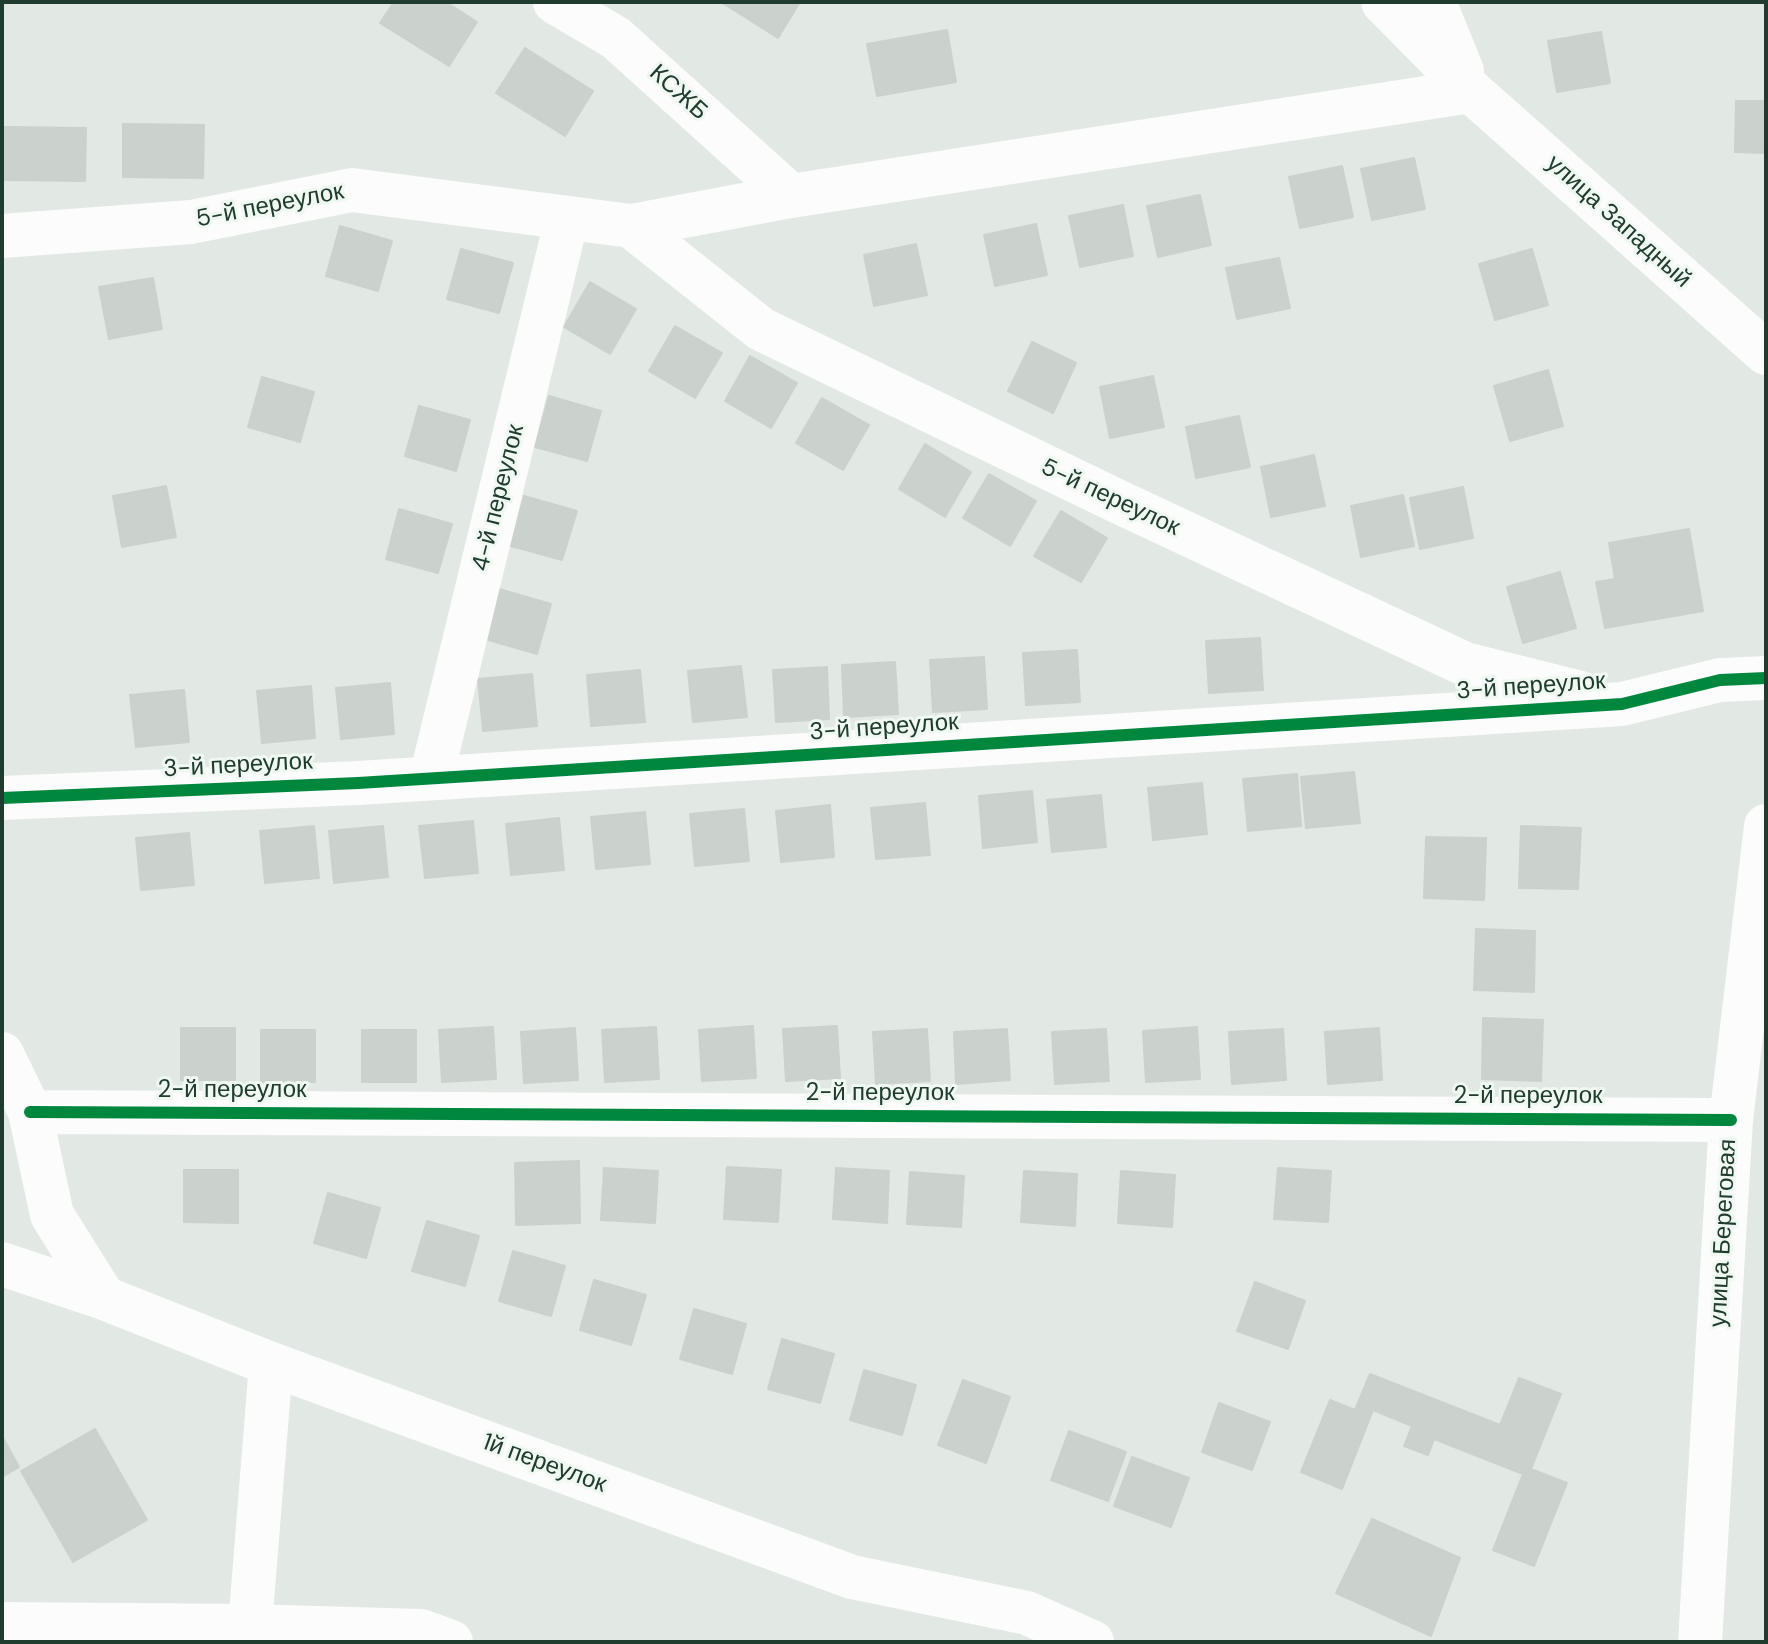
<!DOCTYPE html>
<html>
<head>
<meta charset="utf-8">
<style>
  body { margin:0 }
  #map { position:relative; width:1768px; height:1644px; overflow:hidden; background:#e2e8e4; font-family:"DM Sans",sans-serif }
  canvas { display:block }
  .frame { position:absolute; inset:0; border:4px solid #203c2e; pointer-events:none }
</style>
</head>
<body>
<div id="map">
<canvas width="1768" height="1644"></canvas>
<div class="frame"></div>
</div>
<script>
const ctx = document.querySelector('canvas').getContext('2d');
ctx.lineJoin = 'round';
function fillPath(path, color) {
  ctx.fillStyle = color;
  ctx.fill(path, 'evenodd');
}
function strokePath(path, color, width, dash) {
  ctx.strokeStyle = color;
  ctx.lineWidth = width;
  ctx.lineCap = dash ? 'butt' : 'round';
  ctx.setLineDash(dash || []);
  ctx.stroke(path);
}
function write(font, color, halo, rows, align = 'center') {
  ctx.font = font + ' "DM Sans",sans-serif';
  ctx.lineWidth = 6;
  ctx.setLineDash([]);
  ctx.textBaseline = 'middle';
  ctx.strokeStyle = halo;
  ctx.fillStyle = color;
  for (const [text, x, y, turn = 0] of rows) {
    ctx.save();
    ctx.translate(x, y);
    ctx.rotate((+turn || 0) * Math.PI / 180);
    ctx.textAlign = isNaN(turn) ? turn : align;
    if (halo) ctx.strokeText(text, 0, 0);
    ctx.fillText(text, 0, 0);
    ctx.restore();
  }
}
const building = new Path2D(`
  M394 2H446L477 22 449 66 380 23Z
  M721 2H800L778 38Z
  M947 30 956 82 877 96 867 44Z
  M1601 32 1610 83 1557 92 1548 41Z
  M525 48 593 91 565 136 496 93Z
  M1736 101H1766V153L1735 152Z
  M123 124 204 125 203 178 123 177Z
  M5 127 86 128 85 181 5 180Z
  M1414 158 1425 209 1372 220 1361 169Z
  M1342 166 1353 217 1300 228 1289 177Z
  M1200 195 1211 245 1158 257 1147 206Z
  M1123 205 1133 256 1080 267 1069 216Z
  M1036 224 1047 275 995 286 984 235Z
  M340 226 392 241 378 291 326 276Z
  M916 244 927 295 874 306 864 255Z
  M461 249 513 263 499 313 447 299Z
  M1532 249 1548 305 1495 320 1479 264Z
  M1279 258 1290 308 1237 319 1226 268Z
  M153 278 162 329 109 339 99 287Z
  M590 282 636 309 610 354 564 327Z
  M675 326 722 353 695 398 649 371Z
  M1032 342 1076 363 1053 413 1008 391Z
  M750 356 797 383 771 428 725 401Z
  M1548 370 1563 426 1510 441 1494 386Z
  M1153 376 1164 427 1110 438 1100 387Z
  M262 377 314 392 300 442 248 427Z
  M549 396 601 411 587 461 535 447Z
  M822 398 869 425 843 470 796 443Z
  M419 406 470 420 456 471 405 456Z
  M1239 416 1250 467 1196 478 1186 427Z
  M925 444 971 472 945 517 899 489Z
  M1314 455 1325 506 1271 517 1261 467Z
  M989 474 1036 501 1010 546 963 518Z
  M166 486 176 537 122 547 113 496Z
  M1463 487 1473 538 1420 549 1410 498Z
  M1403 495 1414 546 1361 557 1351 506Z
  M524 496 577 511 562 560 511 546Z
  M399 509 452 524 438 573 386 559Z
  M1061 511 1107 538 1081 582 1034 556Z
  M1689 529 1703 611 1605 628 1596 582 1615 579 1609 543Z
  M1560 572 1576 628 1523 643 1507 587Z
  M499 589 551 604 537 654 485 639Z
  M1260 638 1263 690 1209 693 1206 641Z
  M1077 650 1080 702 1026 705 1023 653Z
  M984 657 987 709 933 712 930 660Z
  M895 662 898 714 844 717 842 665Z
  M741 666 747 717 693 722 688 671Z
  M827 667 829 719 776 722 773 670Z
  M640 670 645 722 591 726 587 675Z
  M532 674 537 726 483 731 478 679Z
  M390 683 394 734 341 739 336 688Z
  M311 686 315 738 262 743 257 691Z
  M184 690 189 742 136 747 130 695Z
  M1354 772 1360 823 1306 828 1301 777Z
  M1297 774 1301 826 1248 831 1243 779Z
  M1202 783 1207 834 1153 840 1148 788Z
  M1032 791 1037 842 983 848 979 796Z
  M1101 795 1106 847 1052 852 1047 800Z
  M925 803 930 855 876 859 871 808Z
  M830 805 834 857 781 862 776 811Z
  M744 809 749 861 695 866 690 814Z
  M645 812 650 864 596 869 591 817Z
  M559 818 564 870 511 875 506 824Z
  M473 821 478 873 425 878 419 826Z
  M314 826 319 878 265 883 260 831Z
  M383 826 388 877 334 883 329 831Z
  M1521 826 1581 828 1578 889 1519 888Z
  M189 833 194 885 141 890 136 838Z
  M1426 837 1486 838 1484 900 1424 898Z
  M1476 929 1535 931 1534 992 1474 990Z
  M1483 1018 1543 1020 1541 1081 1482 1079Z
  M753 1026 756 1078 702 1081 699 1030Z
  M837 1026 840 1078 786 1081 783 1029Z
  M493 1027 496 1079 442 1082 439 1030Z
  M656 1027 659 1079 605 1082 602 1030Z
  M1197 1027 1200 1079 1146 1082 1143 1031Z
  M181 1028H235V1080H181Z
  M575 1028 578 1080 524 1083 521 1032Z
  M1379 1028 1382 1080 1328 1084 1325 1032Z
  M927 1029 930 1081 876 1084 873 1032Z
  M1007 1029 1010 1080 956 1084 954 1032Z
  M1106 1029 1109 1081 1055 1084 1052 1032Z
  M1283 1029 1286 1080 1232 1084 1229 1032Z
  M261 1030H315V1082H261Z
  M362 1030H416V1082H362Z
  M579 1161 580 1223 516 1225 515 1163Z
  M727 1167 781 1170 778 1222 724 1219Z
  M604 1168 658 1171 655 1223 601 1220Z
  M836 1168 889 1171 887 1223 833 1219Z
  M1278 1168 1331 1171 1328 1222 1274 1219Z
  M184 1170H238V1223L184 1222Z
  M1024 1171 1077 1174 1075 1226 1021 1222Z
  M1121 1171 1175 1175 1172 1227 1118 1223Z
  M910 1172 964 1176 961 1227 907 1224Z
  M328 1193 380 1208 366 1258 314 1243Z
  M427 1221 479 1236 465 1286 412 1271Z
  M513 1251 565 1266 551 1316 499 1301Z
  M594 1280 646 1295 631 1345 580 1330Z
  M1255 1282 1305 1301 1288 1349 1237 1331Z
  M694 1309 746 1324 732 1374 680 1359Z
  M782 1339 834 1354 820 1403 768 1389Z
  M864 1370 916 1385 902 1435 850 1420Z
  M1370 1374 1500 1425 1519 1378 1561 1394 1531 1469 1567 1483 1534 1566 1493 1550 1523 1474 1434 1439 1428 1455 1404 1446 1412 1426 1373 1410 1342 1489 1301 1472 1330 1400 1355 1410Z
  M963 1380 1010 1397 986 1463 938 1445Z
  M1219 1403 1270 1422 1252 1470 1202 1452Z
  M95 1429 147 1520 73 1562 21 1471Z
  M1069 1431 1126 1452 1108 1501 1051 1480Z
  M2 1436 19 1467 2 1477Z
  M1132 1457 1189 1478 1171 1527 1114 1506Z
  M1372 1519 1460 1558 1431 1636 1336 1593Z`);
fillPath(building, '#cbd1cd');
strokePath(building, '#cbd1cd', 2);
strokePath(new Path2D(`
  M555 2 616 38 791 196
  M1383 2 1471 91 1766 353
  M1434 2 1462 71
  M631 226 761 329 1119 502 1465 664 1581 693
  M2 236 191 222 352 190 631 226 791 196 1471 91
  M431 778 567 218
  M2 798 358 783 1622 704 1720 680 1766 678
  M2 1054 30 1112 52 1215 104 1298
  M30 1112 1731 1120
  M2 1264 104 1298 271 1364 852 1577 1027 1613 1092 1642
  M2 1624 250 1626 421 1631 451 1642
  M250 1626 271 1364
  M1700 1642 1731 1120 1766 826`), '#fbfcfb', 44);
strokePath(new Path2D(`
  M2 798 358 783 1622 704 1720 680 1766 678
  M30 1112 1731 1120`), '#00873e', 12);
write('24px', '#203c2e', '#f0f8f2', [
  ["КСЖБ",678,93,42],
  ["5-й переулок",270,206,-11],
  ["улица Западный",1618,222,42],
  ["4-й переулок",499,498,-76],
  ["5-й переулок",1110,498,25],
  ["3-й переулок",1531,687,-4],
  ["3-й переулок",884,728,-4],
  ["3-й переулок",238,766,-3],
  ["2-й переулок",232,1091],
  ["2-й переулок",880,1094],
  ["2-й переулок",1528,1097],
  ["улица Береговая",1724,1233,-87],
  ["1й переулок",544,1464,20]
]);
</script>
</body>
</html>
